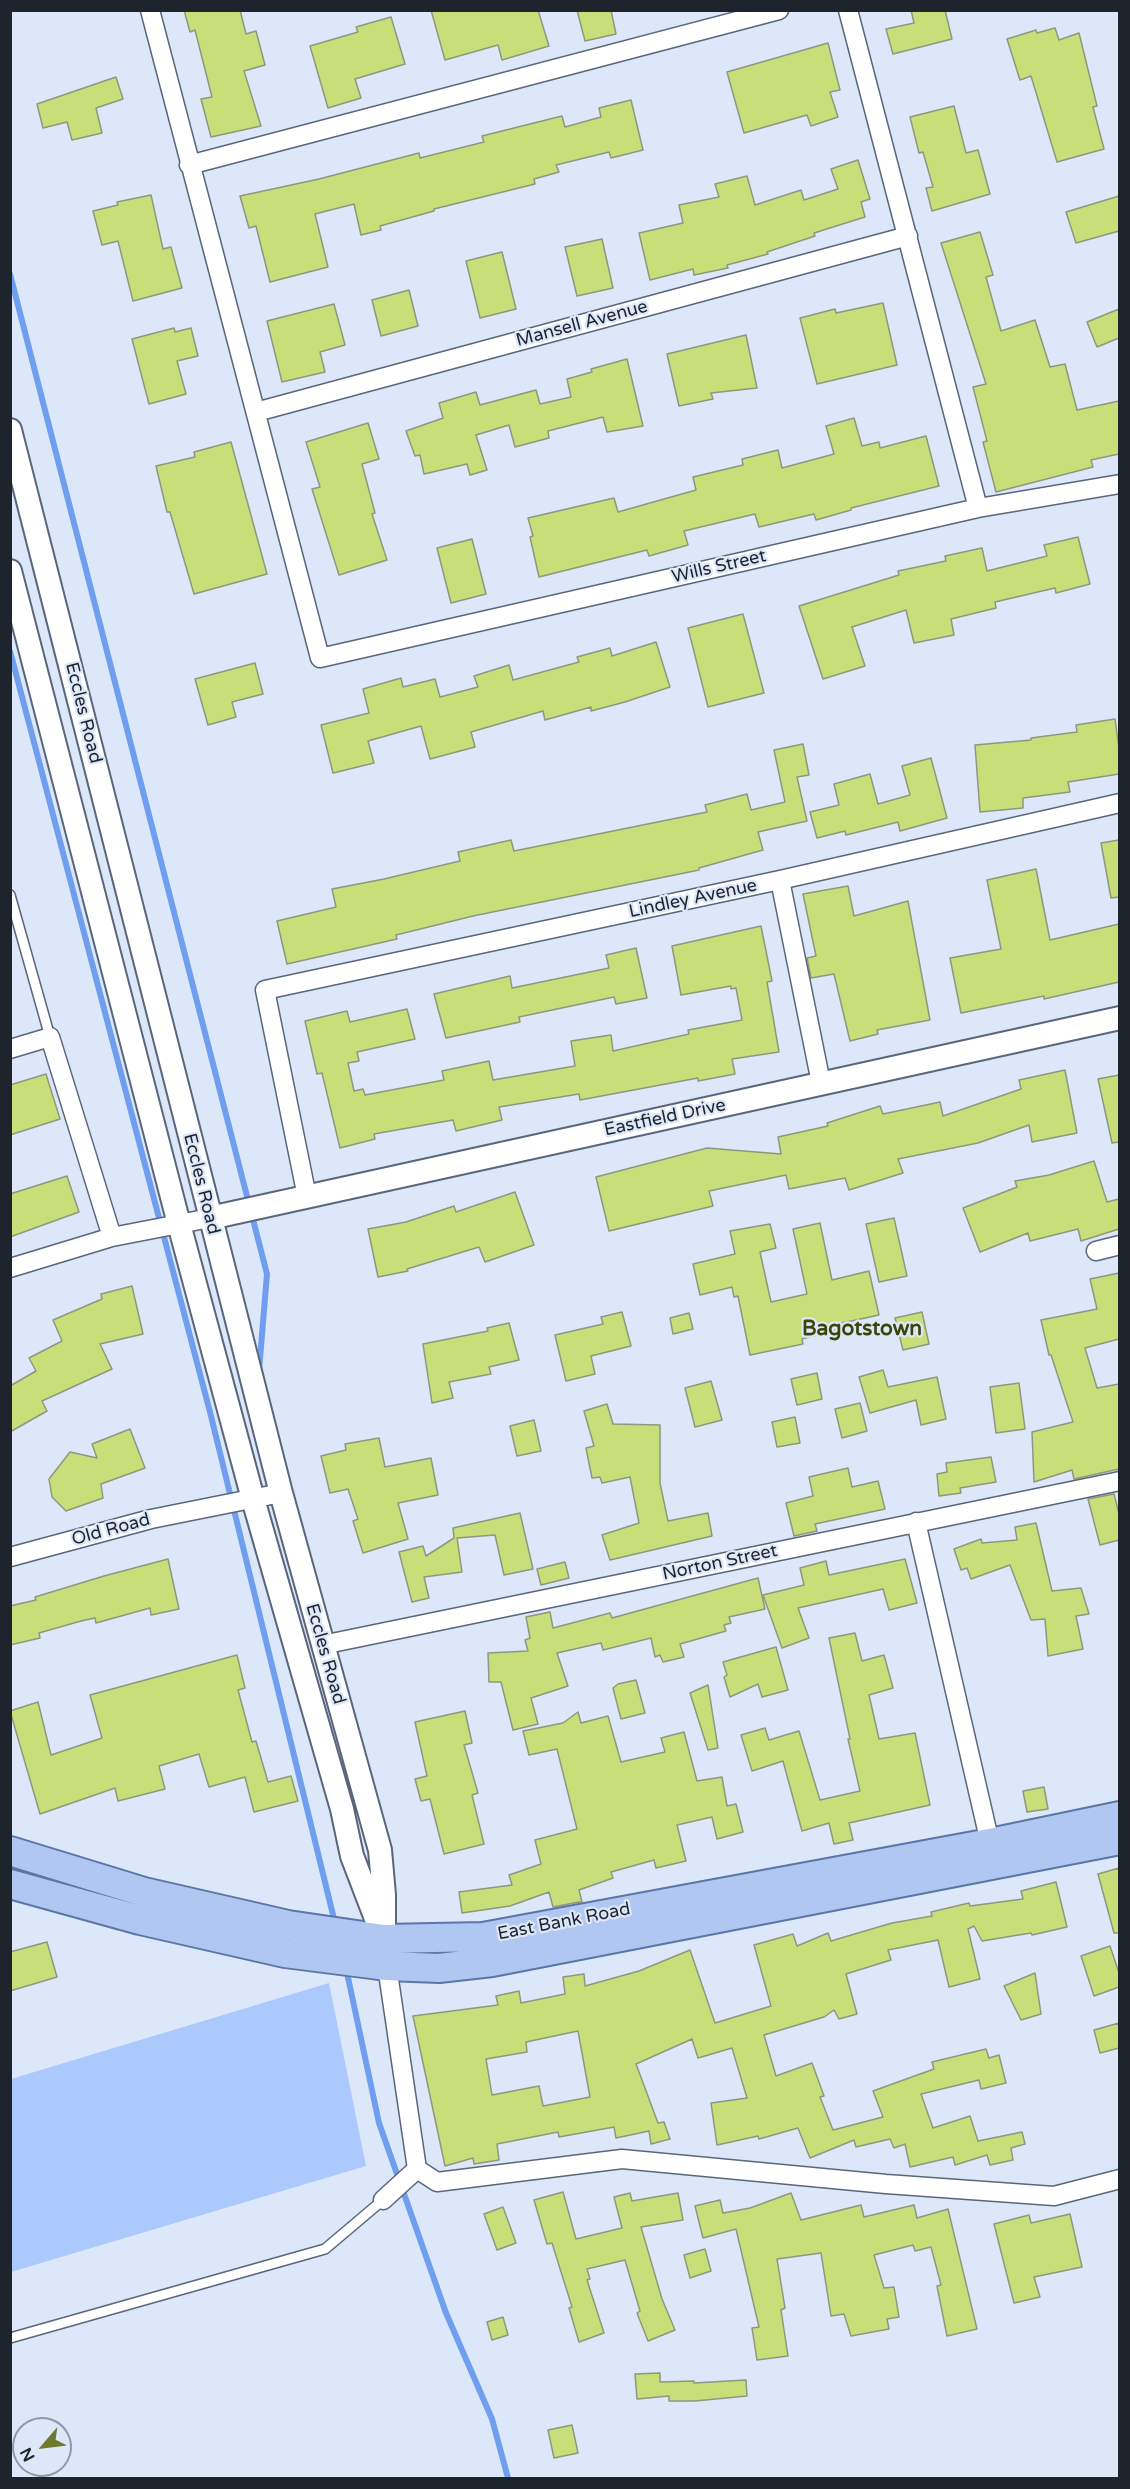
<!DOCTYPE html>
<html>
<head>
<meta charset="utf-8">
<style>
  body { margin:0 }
  #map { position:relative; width:1130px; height:2489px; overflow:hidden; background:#dce7fa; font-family:"Varela Round",sans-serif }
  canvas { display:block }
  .frame { position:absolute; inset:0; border:12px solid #1e242c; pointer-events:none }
  .north { position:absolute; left:12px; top:2417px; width:60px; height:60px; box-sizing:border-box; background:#dce7fa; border:2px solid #9099a8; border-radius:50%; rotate:242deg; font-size:16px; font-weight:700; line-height:24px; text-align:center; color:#1e242c }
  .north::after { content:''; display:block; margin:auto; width:21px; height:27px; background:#6c7c2a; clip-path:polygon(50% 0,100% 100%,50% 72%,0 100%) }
</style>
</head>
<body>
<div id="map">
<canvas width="1130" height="2489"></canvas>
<div class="frame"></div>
<div class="north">N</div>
</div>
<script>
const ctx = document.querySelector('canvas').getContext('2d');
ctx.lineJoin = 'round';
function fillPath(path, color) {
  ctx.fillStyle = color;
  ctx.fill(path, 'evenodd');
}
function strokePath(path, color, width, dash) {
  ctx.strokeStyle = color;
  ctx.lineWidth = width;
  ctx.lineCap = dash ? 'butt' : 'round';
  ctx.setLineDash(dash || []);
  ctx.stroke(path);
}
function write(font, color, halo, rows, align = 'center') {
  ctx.font = font + ' "Varela Round",sans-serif';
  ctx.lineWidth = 4.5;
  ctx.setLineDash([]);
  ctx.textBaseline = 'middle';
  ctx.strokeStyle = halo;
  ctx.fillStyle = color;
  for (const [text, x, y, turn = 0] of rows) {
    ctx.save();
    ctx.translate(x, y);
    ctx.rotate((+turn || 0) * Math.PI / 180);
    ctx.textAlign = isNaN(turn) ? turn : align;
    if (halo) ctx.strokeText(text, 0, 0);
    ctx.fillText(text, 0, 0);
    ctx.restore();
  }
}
fillPath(new Path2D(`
  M329 1983 366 2166 11 2272V2079Z`), '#abc9fd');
strokePath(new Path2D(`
  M10 274 267 1274 259 1371
  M10 651 210 1412 335 1923
  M346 1968 379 2123 446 2313 492 2419 508 2478`), '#709eef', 6);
const building = new Path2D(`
  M184 10H240L246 34 256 31 265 65 244 71 261 126 211 137 201 99 212 97 195 30 190 32Z
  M431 10H538L549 46 502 60 498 45 445 60Z
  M577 10H611L616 34 585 41Z
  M911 10H945L952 39 893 54 886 29 914 23Z
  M391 17 405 64 355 79 361 98 328 108 310 46 358 32 356 27Z
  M1055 28 1059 40 1079 33 1097 106 1093 107 1104 149 1057 162 1031 76 1020 80 1007 39 1036 30 1037 33Z
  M828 43 840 90 830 92 838 117 811 126 807 115 744 133 727 72Z
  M116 77 123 99 96 108 102 133 72 140 67 122 43 128 37 104Z
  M631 100 643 150 611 158 609 152 556 165 559 172 534 179 535 184 434 209V211L380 226 381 230 361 235 354 204 315 214 328 267 270 282 256 226 249 228 240 196 319 179 419 153 420 158 484 142 482 136 562 116 565 127 601 117 599 108Z
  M954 106 966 153 978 150 990 194 932 211 926 188 933 187 923 152 919 153 910 117Z
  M858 160 870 199 861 202 865 217 814 233 815 236 767 252 768 254 727 265 728 268 694 275 693 269 650 280 639 233 683 223 679 205 719 197 715 184 747 176 755 205 801 190 804 200 838 189 831 169Z
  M151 195 163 249 171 247 182 288 133 301 118 241 102 245 93 211 118 205 117 202Z
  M1119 196V231L1076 243 1066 212Z
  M980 232 993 275 986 277 1001 331 1035 320 1050 367 1065 364 1077 410 1119 401V454L1091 460 1093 467 996 492 983 442 987 441 973 387 986 384 941 243Z
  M602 239 613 288 577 296 565 247Z
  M502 252 516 309 480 318 466 261Z
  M409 290 418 326 381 336 372 300Z
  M883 303 897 365 817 384 800 318 835 309 836 313Z
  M334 304 345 345 320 352 325 372 282 382 267 321Z
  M1119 309V338L1097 347 1087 322Z
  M174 328 175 332 191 328 198 356 177 361 186 394 149 404 132 339Z
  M746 335 757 388 711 393 713 399 679 406 667 354Z
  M627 359 643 426 607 432 603 417 548 431 549 438 515 447 509 425 476 435 487 470 470 475 467 464 424 474 420 455 415 456 406 431 443 418 439 403 476 392 480 405 536 390 540 404 571 397 567 379 592 372 591 369Z
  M854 418 862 446 879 442 880 448 926 436 939 486 851 508V510L816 520 814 514 759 527 755 514 684 531 688 545 649 556 647 550 539 577 530 537 533 536 528 518 614 498 618 512 696 490 693 477 743 465 742 459 778 450 782 468 834 454 826 426Z
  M368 423 379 459 362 464 375 513 372 514 387 560 339 575 312 489 320 487 306 442Z
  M231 442 267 574 194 594 170 512H167L156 466 195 457 194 452Z
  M1078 537 1090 584 1056 593 1055 588 995 602 996 608 951 619 954 635 914 643 906 610 852 627 865 666 823 679 799 606 899 575 898 571 946 561 945 556 982 548 987 571 1047 556 1044 545Z
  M472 539 486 594 451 603 437 548Z
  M743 614 764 693 708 707 688 628Z
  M656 642 670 687 625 702 591 711V707L545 720 543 711 471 732 475 747 430 759 421 726 368 741 374 763 333 773 321 725 369 713 363 689 401 678 403 687 435 679 440 697 478 687 474 676 509 665 513 680 579 662 577 657 610 648 612 656Z
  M255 663 263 694 232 702 236 717 208 725 195 679Z
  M1115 719 1119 748V774L1068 782 1070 792 1023 798V808L980 812 975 745 1031 740V738L1077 732 1076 725Z
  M803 744 809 775 797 777 807 821 758 832 763 850 699 868V870L473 916 396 935 397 939 287 964 277 921 336 907 332 889 384 879 460 861 458 852 511 840 514 851 707 812 705 805 747 794 751 810 785 802 774 750Z
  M931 758 947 818 900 831 898 822 846 835 845 831 817 838 810 812 839 805 834 784 870 774 878 804 910 795 902 766Z
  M1119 840V897L1111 898 1101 843Z
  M1036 869 1050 940 1119 924V982L1044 999V996L961 1013 950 958 1001 949 987 880Z
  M848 886 854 916 908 901 930 1020 877 1030 878 1034 850 1041 834 974 811 978 807 958 816 956 803 894Z
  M761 926 772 981 767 982 779 1052 732 1059 735 1074 698 1081V1078L580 1100 579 1094 499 1107 502 1120 456 1131 453 1120 374 1134 375 1139 340 1148 322 1073 317 1074 305 1021 347 1011 350 1022 407 1009 415 1039 357 1052 359 1061 348 1063 354 1091 363 1089 365 1095 444 1080 442 1071 489 1061 493 1080 575 1066 571 1041 611 1035 613 1051 689 1034 688 1030 742 1020 736 988 731 989V986L681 995 672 946Z
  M636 948 647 998 616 1004 614 997 519 1017 520 1022 446 1038 434 994 510 976 512 988 609 968 606 955Z
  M1065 1070 1077 1133 1032 1142 1029 1125 978 1143 898 1159 903 1173 849 1190 845 1178 789 1189 786 1175 709 1191 713 1206 609 1231 596 1177 707 1148 781 1154 778 1137 828 1126 827 1123 880 1106 883 1114 940 1102 943 1116 1021 1089 1019 1080Z
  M46 1074 60 1119 10 1135V1085Z
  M1119 1075V1142L1112 1143 1098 1079Z
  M1094 1161 1107 1202 1119 1199V1229L1081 1241 1078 1229 1030 1241 1028 1233 980 1252 963 1208 1017 1187 1015 1181 1049 1175Z
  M67 1176 79 1212 10 1237V1194Z
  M515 1192 534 1245 485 1262 479 1247 407 1269 408 1271 378 1277 368 1229 406 1222 454 1206 456 1212Z
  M894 1218 907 1276 879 1282 866 1224Z
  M820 1223 832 1280 869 1271 879 1315 842 1323 844 1328 802 1339 803 1344 750 1355 738 1296 734 1297 732 1287 700 1295 693 1264 735 1254 730 1231 770 1224 776 1248 760 1252 771 1302 807 1294 793 1229Z
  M1119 1273V1339L1085 1348 1097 1388 1119 1384V1469L1074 1479 1072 1470 1034 1482 1032 1432 1073 1422 1051 1355H1049L1041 1320 1097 1309 1090 1279Z
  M132 1286 143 1334 100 1344 112 1369 42 1401 47 1411 10 1432V1386L36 1371 29 1358 62 1341 53 1320 102 1299 101 1294Z
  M622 1312 631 1346 591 1356 595 1374 566 1381 555 1335 603 1324 601 1317Z
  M922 1312 929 1344 903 1350 895 1318Z
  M689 1313 693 1329 673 1334 670 1318Z
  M509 1323 519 1360 489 1367 491 1374 449 1382 453 1398 432 1403 423 1344 488 1331 487 1328Z
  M883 1370 888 1387 937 1377 946 1419 921 1425 916 1400 870 1413 859 1377Z
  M817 1373 822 1399 797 1405 791 1379Z
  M711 1381 722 1420 695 1427 685 1388Z
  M1019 1383 1025 1429 996 1433 990 1387Z
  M860 1403 867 1431 842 1438 835 1409Z
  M607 1404 613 1424 660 1425V1483L668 1521 708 1513 712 1536 610 1560 602 1535 639 1523 630 1477 602 1483 600 1477 592 1478 586 1448 594 1446 584 1411Z
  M795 1417 800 1443 777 1447 772 1422Z
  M534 1420 541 1451 517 1456 510 1426Z
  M130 1429 145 1468 101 1484 103 1498 66 1511 52 1497 49 1479 70 1452 97 1458 92 1444Z
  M379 1438 385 1467 431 1458 438 1495 398 1503 408 1539 363 1553 353 1521 358 1519 348 1489 330 1493 321 1456 346 1450 345 1444Z
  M991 1457 996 1482 960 1488 961 1493 939 1496 937 1474 947 1472 946 1463Z
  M848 1468 852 1487 878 1481 885 1509 815 1524 817 1531 794 1536 786 1503 813 1496 809 1477Z
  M1114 1494 1119 1514V1540L1100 1545 1088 1499Z
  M520 1513 533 1569 504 1575 495 1535 457 1538 462 1572 424 1577 429 1598 412 1602 399 1552 423 1546 426 1556 454 1538 453 1528Z
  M1036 1523 1052 1591 1081 1588 1089 1614 1076 1616 1083 1649 1048 1656 1045 1619 1031 1620 1010 1565 971 1579 967 1568 961 1570 954 1549 981 1539 982 1543 1017 1540 1015 1527Z
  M168 1559 179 1609 151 1615 150 1608 96 1623 95 1618 81 1621 39 1633 40 1638 10 1645V1606L36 1600 35 1597 104 1576Z
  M905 1559 917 1603 889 1610 883 1589 798 1608 809 1638 782 1648 763 1595 804 1585 800 1568 826 1561 829 1575Z
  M565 1562 569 1578 541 1585 537 1569Z
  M758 1578 765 1609 729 1617 731 1623 724 1625 726 1631 680 1644 684 1657 663 1662 660 1655 655 1657 651 1638 603 1650 601 1643 557 1653 568 1686 531 1698 538 1724 513 1730 501 1682H489L488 1653 528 1651 525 1640 530 1638 526 1617 550 1612 553 1628 610 1613 612 1618Z
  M855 1633 862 1661 884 1655 893 1688 869 1695 879 1739 915 1733 930 1805 849 1823 853 1840 834 1844 829 1823 802 1831 783 1761 752 1771 741 1735 765 1728 769 1740 799 1731 820 1800 860 1791 848 1739H850L829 1638Z
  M776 1647 788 1690 762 1697 758 1684 730 1697 724 1677 727 1675 723 1662Z
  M237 1655 245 1688 238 1690 252 1742 256 1741 268 1782 291 1776 298 1801 254 1812 245 1777 209 1787 199 1754 159 1766 165 1789 118 1801 115 1788 40 1814 10 1711 38 1702 51 1755 102 1738 90 1695Z
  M636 1680 645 1713 621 1719 613 1688 618 1684Z
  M708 1685 718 1748 708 1750 690 1693Z
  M465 1711 472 1743 464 1745 478 1793 472 1795 484 1844 444 1854 430 1799 421 1801 415 1779 427 1776 415 1722Z
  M578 1712 581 1723 608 1716 621 1762 665 1752 661 1738 684 1732 697 1781 722 1777 727 1806 736 1804 743 1832 717 1839 712 1817 677 1825 686 1861 656 1868 654 1860 611 1872 613 1878 579 1890 582 1902H579L553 1907 549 1892 510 1906 462 1913 459 1892 512 1885 509 1875 541 1864 535 1840 577 1829 557 1749 529 1755 523 1731 563 1723Z
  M1044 1787 1048 1809 1027 1812 1023 1791Z
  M1119 1868V1933H1114L1098 1874Z
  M1056 1882 1067 1927 1032 1935 1031 1933 982 1941 974 1926 968 1929 980 1979 949 1987 938 1940 888 1950 891 1960 846 1974 857 2014 839 2019 834 2010 824 2017 764 2035 776 2076 812 2063 824 2096 820 2097 833 2130 883 2117 873 2091 934 2069 932 2062 986 2049 989 2058 999 2055 1006 2083 981 2089 979 2080 921 2094 933 2128 970 2116 978 2141 1022 2132 1025 2144 1011 2148 1013 2160 990 2165 987 2155 955 2165 953 2157 910 2167 905 2144 894 2148 890 2139 856 2147 854 2140 810 2158 798 2128 759 2139 758 2136 717 2145 711 2103 747 2098 732 2048 698 2058 692 2039 636 2064 658 2123 664 2122 670 2139 651 2144 649 2131 616 2138 614 2127 559 2137 558 2132 497 2144 499 2160 474 2164 473 2158 445 2166 413 2016 498 2005 496 1996 519 1991 521 2003 565 1994 563 1977 584 1974 585 1986 639 1971 690 1950 715 2023 771 2006 754 1945 793 1934 797 1946 828 1933 831 1941 892 1923 932 1916 931 1912 969 1903 970 1906 1023 1899 1021 1891ZM578 2031 590 2097 543 2106 539 2086 492 2095 486 2059 527 2052 526 2042Z
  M47 1942 57 1977 10 1991V1952Z
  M1110 1946 1119 1973V1987L1094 1996 1081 1956Z
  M1035 1973 1041 2014 1021 2020 1004 1986Z
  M1119 2023V2048L1100 2053 1094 2030Z
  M563 2192 576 2239 622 2228 614 2197 630 2193 632 2201 678 2193 683 2220 641 2227 662 2299 675 2330 648 2341 637 2313 640 2311 625 2260 587 2269 590 2279 587 2280 604 2333 579 2342 569 2308 572 2307 552 2243 547 2244 534 2200Z
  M791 2193 801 2220 861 2205 864 2217 914 2205 917 2218 948 2209 977 2329 947 2336 937 2286 941 2285 931 2247 915 2251 913 2245 874 2255 884 2288 894 2287 899 2317 887 2319 889 2329 851 2336 844 2314 831 2316 821 2253 777 2259 785 2308 781 2310 788 2356 757 2360 752 2328 759 2327 736 2229 703 2238 695 2206 720 2200 723 2213 750 2208Z
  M503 2207 516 2243 497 2250 484 2214Z
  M1070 2214 1082 2267 1034 2277 1040 2297 1014 2303 994 2224 1029 2215 1031 2223Z
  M705 2249 711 2271 690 2278 684 2255Z
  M503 2317 508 2335 492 2340 487 2322Z
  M660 2373V2382L694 2381V2383L746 2380 747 2396 695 2401H669V2396L637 2399 635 2374Z
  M572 2425 578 2453 554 2458 548 2430Z`);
fillPath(building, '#c8de79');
strokePath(building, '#90977e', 1.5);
const service = new Path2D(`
  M10 895 50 1037
  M10 2338 325 2249 383 2200`);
const minor = new Path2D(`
  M150 10 320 658 978 508 1120 484
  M848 10 978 508
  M189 165 779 10
  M256 412 908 236
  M780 880 821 1083
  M10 1049 50 1037 112 1237
  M307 1197 265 990 780 880 1120 803
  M1096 1251 1120 1245
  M10 1268 112 1237 210 1218
  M916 1522 990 1843
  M10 1557 151 1519 281 1493
  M322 1645 1120 1481
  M387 1966 417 2169 437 2182 622 2159 886 2184 1054 2196 1120 2179
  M383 2200 417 2169`);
const tertiary = new Path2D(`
  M10 430 281 1493 380 1850 384 1895V1939L386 1956
  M10 571 179 1224 253 1499 342 1809 352 1856 380 1929
  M210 1218 1120 1018`);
const primary = new Path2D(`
  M10 1851 144 1892 288 1925 384 1939 483 1937 990 1843 1120 1816
  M10 1884 140 1920 285 1953 387 1966 439 1968 492 1962 1120 1840`);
strokePath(service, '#5a667b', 12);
strokePath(minor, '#5a667b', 21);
strokePath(tertiary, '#5a667b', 26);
strokePath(primary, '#5a76a6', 32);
strokePath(service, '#fff', 9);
strokePath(minor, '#fff', 18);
strokePath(tertiary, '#fff', 22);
strokePath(primary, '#b0c7f1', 28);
write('18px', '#1e242c', '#dce7fa', [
  ["Mansell Avenue",582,324,-15],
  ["Wills Street",719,567,-13],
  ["Eccles Road",83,713,76],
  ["Lindley Avenue",693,899,-12],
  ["Eastfield Drive",665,1118,-12],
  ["Eccles Road",201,1184,76],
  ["Old Road",111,1530,-15],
  ["Norton Street",720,1563,-12],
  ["Eccles Road",325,1654,74],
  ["East Bank Road",564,1922,-11]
]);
write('bold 21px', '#3b450a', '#dce7fa', [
  ["Bagotstown",862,1329]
]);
</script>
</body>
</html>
